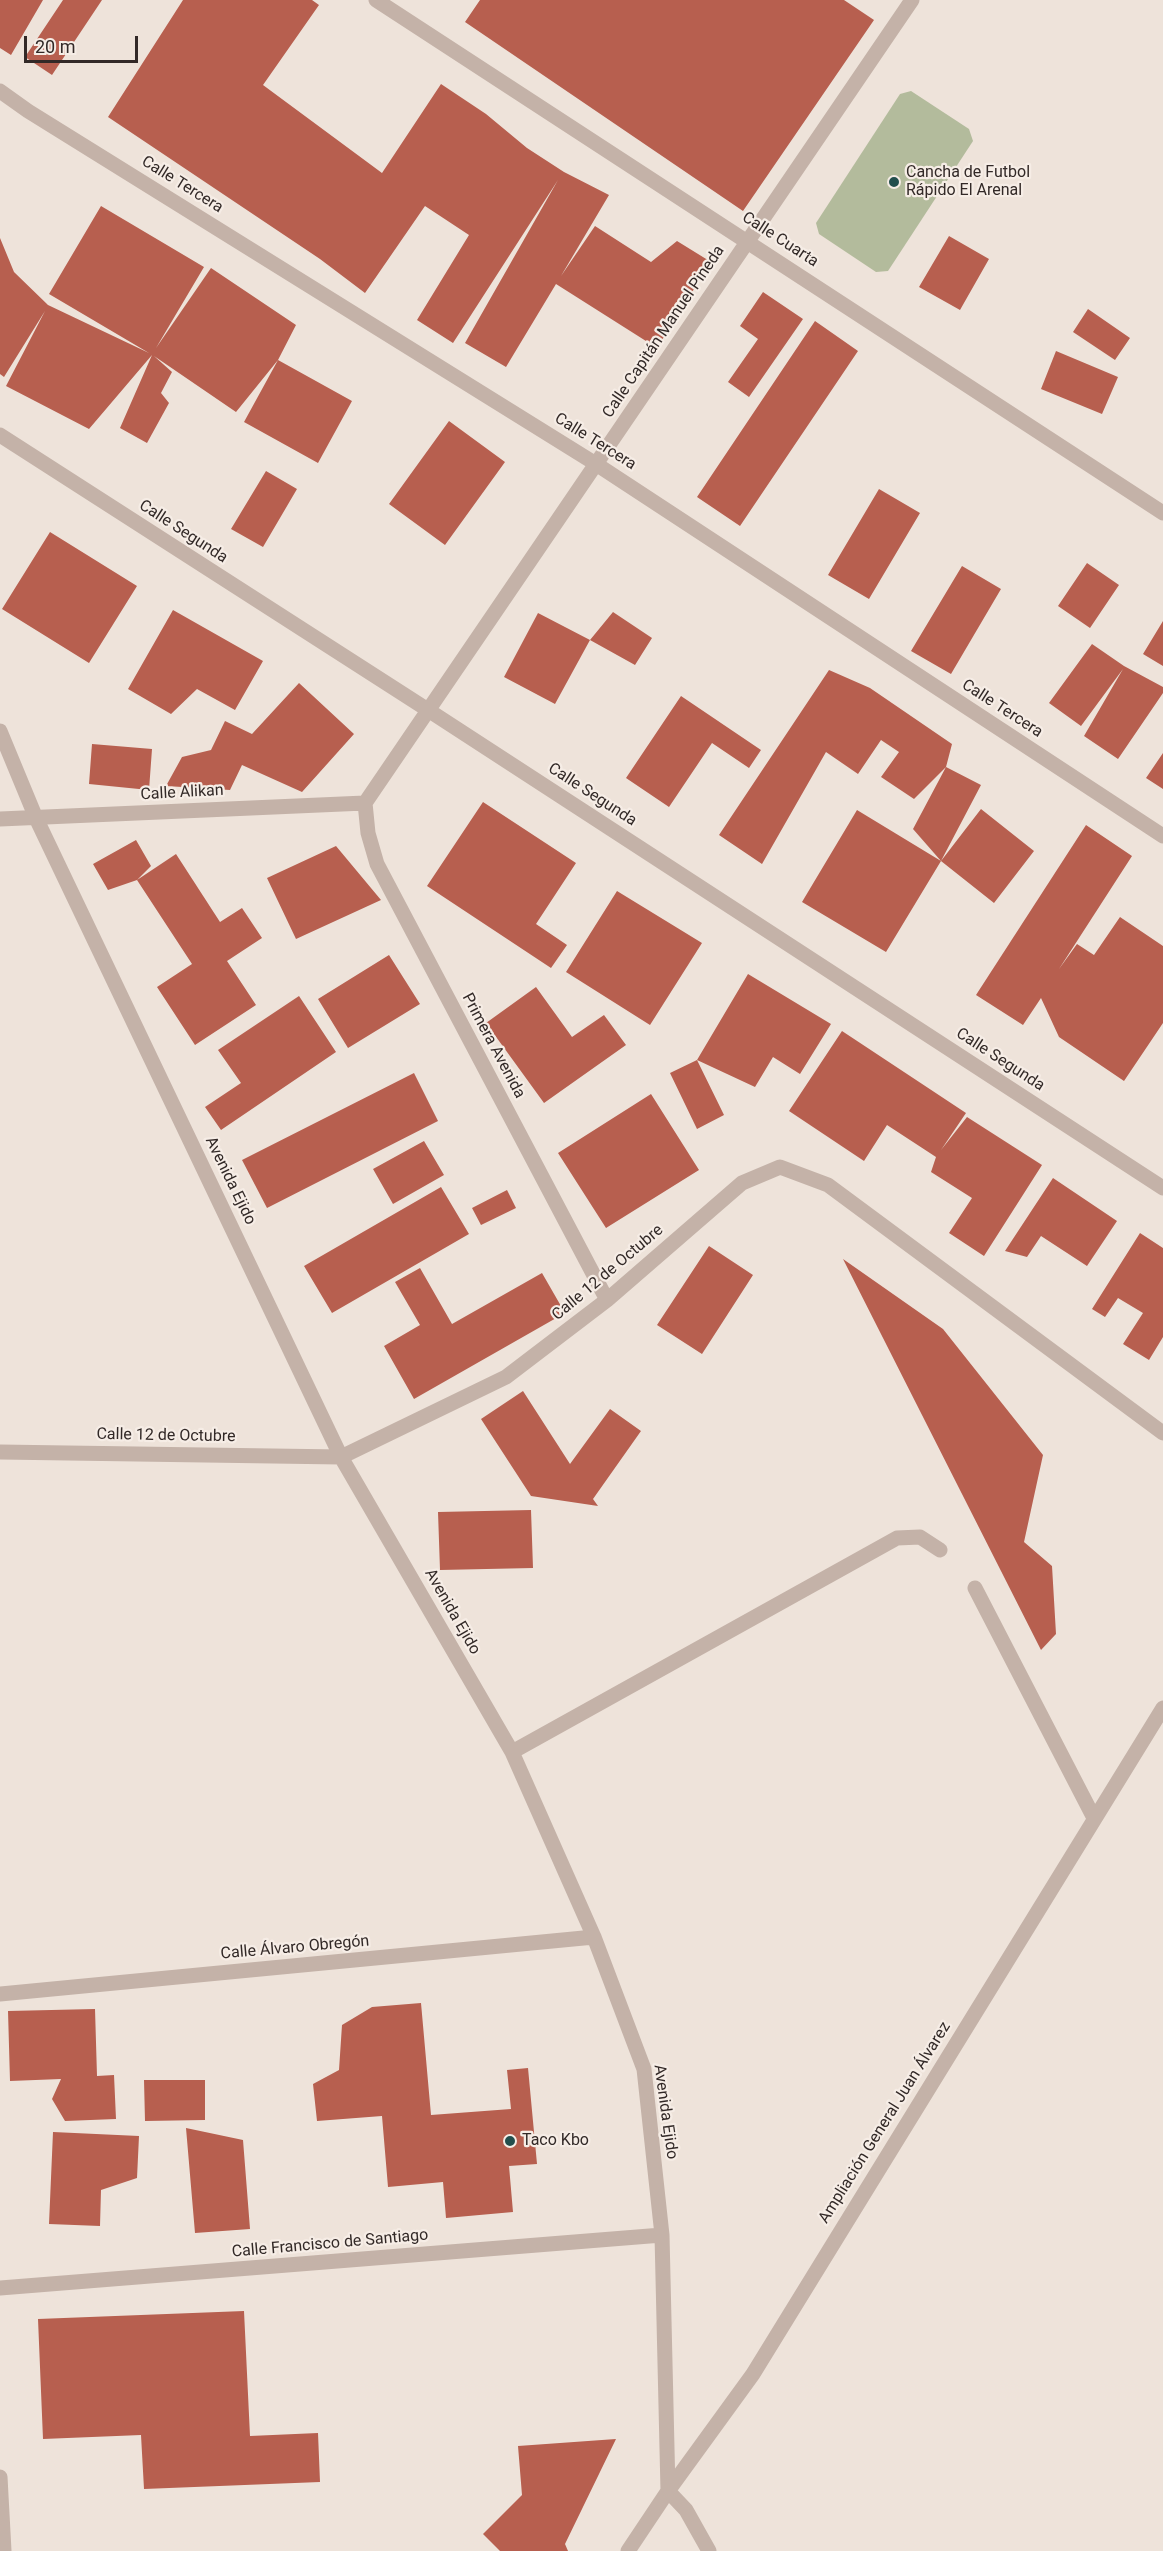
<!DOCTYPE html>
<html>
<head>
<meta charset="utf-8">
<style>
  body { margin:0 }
  #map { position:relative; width:1163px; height:2551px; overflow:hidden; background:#eee3da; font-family:Roboto,sans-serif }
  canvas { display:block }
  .scale { position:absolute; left:24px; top:36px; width:114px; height:27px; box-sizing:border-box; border:3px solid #322927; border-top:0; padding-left:8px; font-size:18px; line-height:21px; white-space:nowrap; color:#322927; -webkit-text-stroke:4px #f6ede6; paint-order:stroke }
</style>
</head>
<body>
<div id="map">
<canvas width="1163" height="2551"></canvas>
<div class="scale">20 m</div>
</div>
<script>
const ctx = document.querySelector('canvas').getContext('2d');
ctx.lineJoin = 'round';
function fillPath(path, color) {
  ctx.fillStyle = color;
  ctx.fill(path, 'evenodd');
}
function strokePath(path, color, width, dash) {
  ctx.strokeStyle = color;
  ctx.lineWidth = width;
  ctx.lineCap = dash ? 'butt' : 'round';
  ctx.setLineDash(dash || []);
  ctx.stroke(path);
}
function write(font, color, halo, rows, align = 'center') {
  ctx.font = font + ' Roboto,sans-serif';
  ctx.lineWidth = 4.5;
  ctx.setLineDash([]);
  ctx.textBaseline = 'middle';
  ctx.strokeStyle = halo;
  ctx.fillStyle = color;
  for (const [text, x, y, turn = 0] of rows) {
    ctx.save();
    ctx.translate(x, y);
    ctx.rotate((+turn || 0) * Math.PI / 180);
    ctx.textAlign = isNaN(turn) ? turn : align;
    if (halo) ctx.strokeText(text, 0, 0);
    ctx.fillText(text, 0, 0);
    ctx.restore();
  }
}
fillPath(new Path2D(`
  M911 91 969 129 973 141 888 271 876 272 819 234 816 223 900 94Z`), '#b3bb9c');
fillPath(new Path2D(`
  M0 0H43L11 55 0 48Z
  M63 0H102L52 75 25 57Z
  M183 0H312L319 5 263 85 382 173 441 84 486 114 527 148 564 172 609 195 561 276 595 226 651 262 677 241 711 262 657 348 556 284 506 367 465 343 558 180 453 343 417 320 469 235 425 206 365 293 320 259 108 117Z
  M480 0H844L874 20 743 211 465 22Z
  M101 206 204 267 156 348 211 268 296 325 278 360 352 401 318 463 244 422 278 360 236 412 154 356 172 372 161 393 169 403 147 443 120 428 152 355 89 429 6 386 45 311 4 377 0 374V238L14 272 48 305 149 353 49 294Z
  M949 236 989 259 960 310 919 287Z
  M763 292 803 319 749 397 728 382 758 339 740 326Z
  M1088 309 1130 338 1115 360 1073 332Z
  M815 321 858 351 740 526 697 497Z
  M1056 351 1118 377 1102 414 1041 389Z
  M449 421 505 462 445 545 389 504Z
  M266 471 297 489 263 547 231 529Z
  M879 489 920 513 869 599 828 575Z
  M50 532 137 586 89 663 2 609Z
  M1087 563 1119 585 1090 628 1058 606Z
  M962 566 1001 589 951 674 911 651Z
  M173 610 263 661 235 710 197 689 171 714 128 689Z
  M613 612 652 638 635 665 590 640Z
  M538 613 590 640 555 704 504 677Z
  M1163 621V666L1143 654Z
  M1092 644 1124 666 1163 687V693L1118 759 1084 736 1123 669 1081 726 1049 703Z
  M829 670 870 688 952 744 946 767 914 799 881 777 899 752 881 740 858 774 826 752 762 864 719 835Z
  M299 683 354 734 302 792 242 765 230 790 166 786 182 757 211 750 225 721 252 734Z
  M681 696 761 750 749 768 712 743 669 807 626 778Z
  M92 744 152 749 149 790 89 784Z
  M1163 753V789L1146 778Z
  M946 767 981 785 941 861 913 829Z
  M483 802 576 863 536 924 567 945 551 968 427 886Z
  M981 809 1034 851 994 903 941 861Z
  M857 810 941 861 886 952 802 902Z
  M1086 825 1132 856 1059 969 1077 944 1094 955 1120 917 1163 946V1023L1124 1081 1059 1037 1041 998 1023 1025 976 995Z
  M136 840 151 866 137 880 176 854 220 922 242 908 262 938 227 961 256 1005 195 1045 157 987 192 964 137 880 108 890 93 864Z
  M336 846 381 900 296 939 267 878Z
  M617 891 702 943 650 1025 566 972Z
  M389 955 420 1004 348 1048 318 999Z
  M748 974 831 1024 800 1074 773 1057 755 1087 697 1060Z
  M536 987 572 1037 604 1015 626 1045 544 1103 486 1023Z
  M299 996 336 1052 221 1130 205 1107 241 1083 218 1050Z
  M842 1031 966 1113 941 1150 967 1117 1042 1165 984 1256 949 1233 972 1198 931 1172 936 1157 887 1125 864 1161 789 1111Z
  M697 1060 724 1115 697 1129 670 1073Z
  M414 1073 438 1121 267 1208 242 1160Z
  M651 1094 699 1170 606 1228 558 1153Z
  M424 1141 444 1175 393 1204 373 1169Z
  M1053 1178 1117 1221 1087 1266 1041 1236 1027 1257 1005 1251Z
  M441 1187 469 1234 332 1313 304 1266Z
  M507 1190 516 1208 481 1225 472 1208Z
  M1140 1233 1163 1248V1337L1149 1360 1123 1344 1143 1313 1118 1298 1105 1317 1092 1309Z
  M709 1246 753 1275 702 1354 657 1325Z
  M843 1259 943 1329 1043 1455 1024 1542 1052 1566 1056 1634 1041 1650Z
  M420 1268 452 1324 542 1273 565 1313 414 1399 384 1346 420 1325 395 1282Z
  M523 1391 570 1464 610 1409 641 1431 593 1499 598 1506 531 1496 481 1419Z
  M531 1510 533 1568 440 1570 438 1512Z
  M421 2003 431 2115 511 2109 507 2070 528 2068 537 2164 509 2166 513 2212 446 2218 443 2182 388 2187 382 2116 317 2121 313 2084 339 2070 342 2025 372 2007Z
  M95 2009 97 2076 114 2075 116 2119 65 2121 52 2099 61 2079 10 2081 8 2011Z
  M144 2080H205V2120L145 2121Z
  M186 2128 243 2140 250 2229 195 2233Z
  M53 2132 139 2136 137 2178 101 2190 100 2226 49 2224Z
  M244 2311 250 2436 318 2433 320 2482 144 2489 141 2435 43 2439 38 2319Z
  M616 2439 565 2544 568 2551H500L483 2534 522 2495 518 2446Z`), '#b75f4f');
strokePath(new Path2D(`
  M376 0 1163 513
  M0 91 28 111 596 464 1163 836
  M0 435 428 710 1163 1188
  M0 731 36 818 341 1457 512 1752 594 1937 644 2069 662 2235 668 2491 686 2510 709 2551
  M365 803 912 0
  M365 803 368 833 377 864 607 1300
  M0 819 365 803
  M0 1452 341 1457 506 1377 607 1300 742 1183 780 1167 828 1185 1163 1433
  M975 1588 1094 1818
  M512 1752 897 1538 920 1537 940 1550
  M0 1994 594 1937
  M0 2288 662 2235
  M0 2477 4 2551
  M628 2551 668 2491 753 2374 1163 1708`), '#c4b2a8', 15);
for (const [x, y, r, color] of [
  [894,182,6,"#224e4d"],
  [510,2141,6,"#224e4d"]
]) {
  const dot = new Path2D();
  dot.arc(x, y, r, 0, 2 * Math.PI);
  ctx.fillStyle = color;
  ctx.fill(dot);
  strokePath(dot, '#f6ede6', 2);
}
write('16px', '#322927', '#f6ede6', [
  ["Cancha de Futbol",906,173],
  ["Rápido El Arenal",906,191],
  ["Taco Kbo",522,2141]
], 'left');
write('16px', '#322927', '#f6ede6', [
  ["Calle Tercera",182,185,32],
  ["Calle Cuarta",780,240,33],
  ["Calle Capitán Manuel Pineda",664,332,-56],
  ["Calle Tercera",595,442,32],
  ["Calle Segunda",183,532,33],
  ["Calle Tercera",1002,709,33],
  ["Calle Alikan",182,793,-3],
  ["Calle Segunda",592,795,33],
  ["Primera Avenida",493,1046,62],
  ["Calle Segunda",1000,1060,33],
  ["Avenida Ejido",230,1181,64],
  ["Calle 12 de Octubre",608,1273,-40],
  ["Calle 12 de Octubre",166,1436,1],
  ["Avenida Ejido",452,1612,60],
  ["Calle Álvaro Obregón",295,1948,-5],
  ["Avenida Ejido",665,2112,82],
  ["Ampliación General Juan Álvarez",885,2123,-58],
  ["Calle Francisco de Santiago",330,2244,-5]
]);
</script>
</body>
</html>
